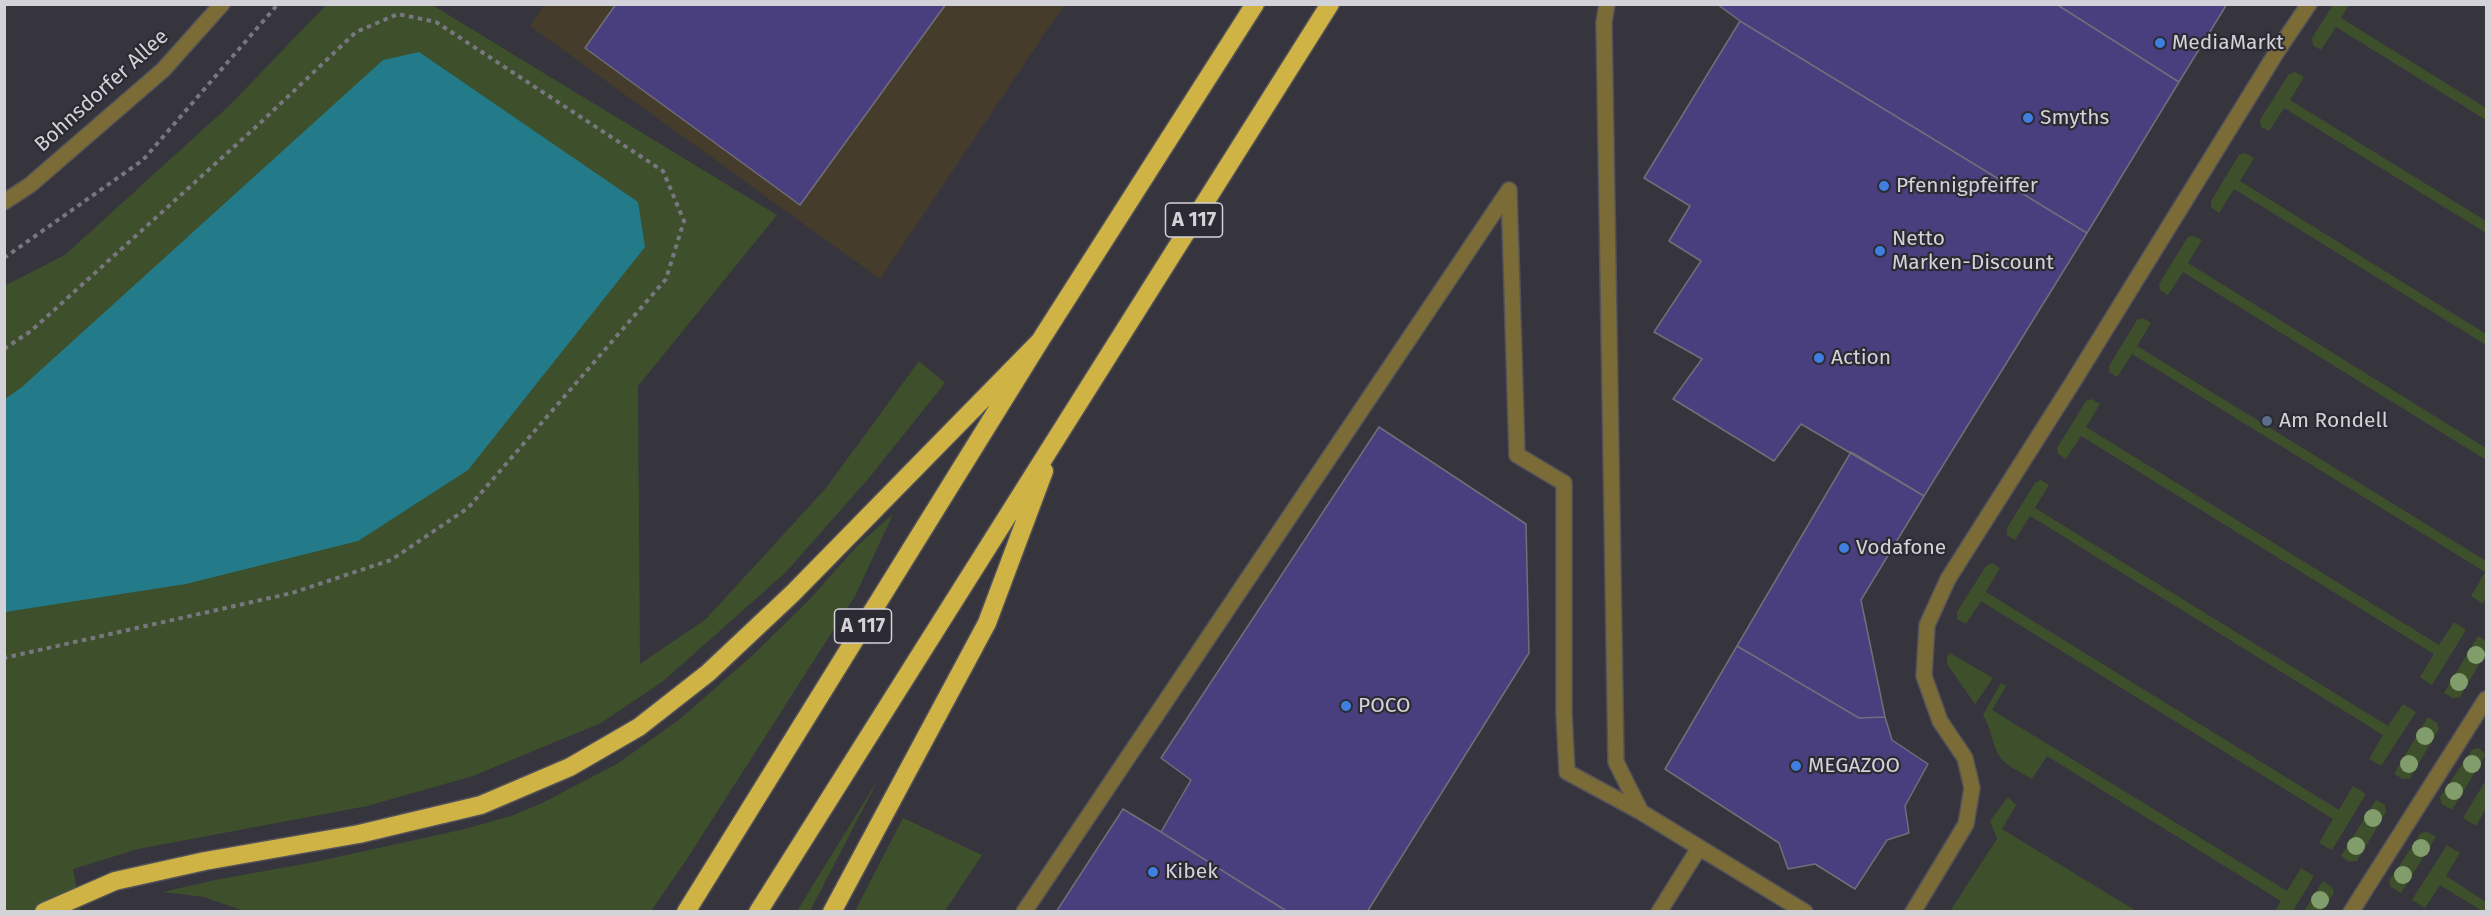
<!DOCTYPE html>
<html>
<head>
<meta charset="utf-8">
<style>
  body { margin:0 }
  #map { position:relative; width:2491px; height:916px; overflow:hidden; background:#36353e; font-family:"Fira Sans",sans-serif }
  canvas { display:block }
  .frame { position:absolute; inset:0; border:6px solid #d3d2d8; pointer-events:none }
</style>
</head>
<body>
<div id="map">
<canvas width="2491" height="916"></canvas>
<div class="frame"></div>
</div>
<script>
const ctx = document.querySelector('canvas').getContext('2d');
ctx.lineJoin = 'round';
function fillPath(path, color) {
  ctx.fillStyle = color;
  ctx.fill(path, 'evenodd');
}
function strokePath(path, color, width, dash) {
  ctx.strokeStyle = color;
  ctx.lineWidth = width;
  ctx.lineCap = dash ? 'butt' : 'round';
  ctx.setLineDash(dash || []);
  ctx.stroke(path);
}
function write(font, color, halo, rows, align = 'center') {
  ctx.font = font + ' "Fira Sans",sans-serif';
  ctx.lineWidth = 4.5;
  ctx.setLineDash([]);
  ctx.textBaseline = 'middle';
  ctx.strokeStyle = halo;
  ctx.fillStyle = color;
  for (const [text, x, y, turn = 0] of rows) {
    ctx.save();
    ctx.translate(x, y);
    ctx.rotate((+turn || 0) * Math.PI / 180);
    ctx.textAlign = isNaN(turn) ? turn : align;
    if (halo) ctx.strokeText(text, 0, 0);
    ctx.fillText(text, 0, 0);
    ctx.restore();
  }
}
fillPath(new Path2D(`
  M545 4 1064 5 880 279 530 26Z`), '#463c2c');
fillPath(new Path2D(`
  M326 5H432L777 215 638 386 640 664 706 619 826 488 919 361 945 383 868 479 786 572 662 682 601 723 473 776 367 806 138 849 73 869 81 911H5L4 286 65 255 231 104Z
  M2333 5H2349L2341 18 2486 108V120L2336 27 2321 50 2313 45 2312 38Z
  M2295 72 2304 77 2290 100 2486 221V233L2284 108 2269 131 2261 127 2260 120 2289 74Z
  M2245 153 2254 158 2240 181 2486 334V345L2234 189 2219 213 2211 207V201L2239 155Z
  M2194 236 2202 240 2188 263 2486 448V460L2183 272 2168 295 2160 290 2159 284 2188 237Z
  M2143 318 2151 323 2137 346 2486 561V598L2483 604 2471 596 2485 572 2132 354 2117 377 2109 372V366L2137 320Z
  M2092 399 2100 404 2086 427 2439 645 2454 622 2466 630 2432 685 2420 677 2434 654 2081 436 2066 459 2058 454 2057 448 2086 401Z
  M2041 480 2049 485 2035 508 2388 726 2403 704 2416 712 2381 766 2369 759 2383 735 2045 525 2030 516 2015 540 2007 535V528L2035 483Z
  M893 514 855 596 687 859 651 911 247 912 204 897 163 892 215 880 315 862 465 829 511 816 540 804 617 764 680 719 753 655 809 600 857 546Z
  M1992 563 2000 568 1986 592 2339 810 2353 786 2366 794 2332 850 2319 843 2333 819 1981 601 1966 624 1957 619V612L1986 566Z
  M2478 636 2486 641V652L2460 697 2453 698 2444 693Z
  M1950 653 1993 678 1975 704 1947 664V656Z
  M2001 683 2006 686 1992 710 2287 891 2301 868 2314 876 2293 911H2275L2281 901 2047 756 2032 779C2020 772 2003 765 1997 752 1991 739 1991 728 1983 715Z
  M2428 717 2437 723 2439 729 2410 778 2403 779 2394 774Z
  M2478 748 2486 754 2452 810 2442 804 2440 797 2472 750Z
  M879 778 810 911H797Z
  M2486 780V808L2476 826 2463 818Z
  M2008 797 2016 805 2002 829 2136 911H1950L1997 839 1990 821Z
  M2376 800 2385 805 2386 812 2357 861 2350 862 2341 856Z
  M903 818 982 855 945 911H855Z
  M2427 832 2436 837 2401 893 2391 887 2389 881 2421 833Z
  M2447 845 2460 853 2446 876 2486 902V911H2482L2440 885 2425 908 2412 900Z
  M2323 881 2332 887 2334 893 2322 911H2304Z`), '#3d502b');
fillPath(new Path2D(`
  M419 52 638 202 645 247 468 470 358 541 186 584 5 612V399L22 387 383 60Z`), '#237b8a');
const building = new Path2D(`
  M616 4H946L800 205 585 48Z
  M1717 4H2056L2179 82 2087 233 1740 21Z
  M2056 4H2227L2179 82Z
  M1740 21 2087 233 1924 496 1801 424 1774 461 1673 399 1702 359 1654 332 1701 261 1669 241 1690 206 1644 178Z
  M1379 427 1526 524 1529 653 1367 912H1288L1161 832 1191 780 1161 758Z
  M1851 452 1924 496 1861 600 1885 717 1859 718 1737 646Z
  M1737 646 1859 718 1885 717 1892 740 1928 764 1905 806 1909 833 1887 840 1855 889 1815 864 1788 869 1779 843 1665 769Z
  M1123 809 1161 832 1288 912H1056Z`);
fillPath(building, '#4a3f7e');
strokePath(building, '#706f79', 1.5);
const minor = new Path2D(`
  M1607 4 1604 22 1616 762 1641 812 1805 912
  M1509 190 1517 455 1564 483V713L1567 772 1641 812
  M4 202 30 185 163 70 222 4
  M1024 912 1509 190
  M1659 912 1699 848
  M1913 912 1966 824 1972 788 1965 758 1940 721 1924 676 1927 625 1948 579 2073 382 2278 50 2309 4
  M2351 912 2486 699`);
const highway = new Path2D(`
  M44 912 115 881 205 861 359 834 481 805 570 767 639 727 708 673 793 593 1040 341
  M686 912 1040 341 1255 4
  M758 912 1330 4
  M832 912 987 623 1044 471`);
strokePath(minor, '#52515a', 18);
strokePath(highway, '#52515a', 21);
strokePath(new Path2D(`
  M4 258 143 160 278 4
  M4 349 31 331 258 125 356 32 398 14 436 22 663 171 684 221 666 279 468 508 391 560 292 593 4 658`), '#78777f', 4, [4.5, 4.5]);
strokePath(minor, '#7a6b37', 15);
strokePath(highway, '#d0b345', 18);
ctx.fillStyle = '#829d6c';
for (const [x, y] of [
  [2476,655],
  [2459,682],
  [2425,736],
  [2409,764],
  [2472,764],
  [2454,791],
  [2373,818],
  [2356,846],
  [2421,848],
  [2403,875],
  [2320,900]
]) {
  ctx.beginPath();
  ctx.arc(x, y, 9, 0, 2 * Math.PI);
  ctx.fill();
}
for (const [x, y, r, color] of [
  [2160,43,6,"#3f7fe0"],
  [2028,118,6,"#3f7fe0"],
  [1884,186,6,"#3f7fe0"],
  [1880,251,6,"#3f7fe0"],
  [1819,358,6,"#3f7fe0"],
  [2267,421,6,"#5c6f8a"],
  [1844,548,6,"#3f7fe0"],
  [1346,706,6,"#3f7fe0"],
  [1796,766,6,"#3f7fe0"],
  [1153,872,6,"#3f7fe0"]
]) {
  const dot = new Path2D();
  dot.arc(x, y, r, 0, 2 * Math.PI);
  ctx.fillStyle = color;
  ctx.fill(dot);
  strokePath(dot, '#2c2b33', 2);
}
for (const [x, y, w] of [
  [1194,220,57],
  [863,626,57]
]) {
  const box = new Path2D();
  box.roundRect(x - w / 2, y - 17, w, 34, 4.5);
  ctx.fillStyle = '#2c2b33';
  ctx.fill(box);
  strokePath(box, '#d3d2d8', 1.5);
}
write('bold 20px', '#d3d2d8', null, [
  ["A 117",1194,220],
  ["A 117",863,626]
]);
write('21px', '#d3d2d8', '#2c2b33', [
  ["MediaMarkt",2172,43],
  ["Smyths",2040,118],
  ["Pfennigpfeiffer",1896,186],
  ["Netto",1892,239],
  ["Marken-Discount",1892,263],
  ["Action",1831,358],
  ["Am Rondell",2279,421],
  ["Vodafone",1856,548],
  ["POCO",1358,706],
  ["MEGAZOO",1808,766],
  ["Kibek",1165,872]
], 'left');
write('21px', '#d3d2d8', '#2c2b33', [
  ["Bohnsdorfer Allee",102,91,-42]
]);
</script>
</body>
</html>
